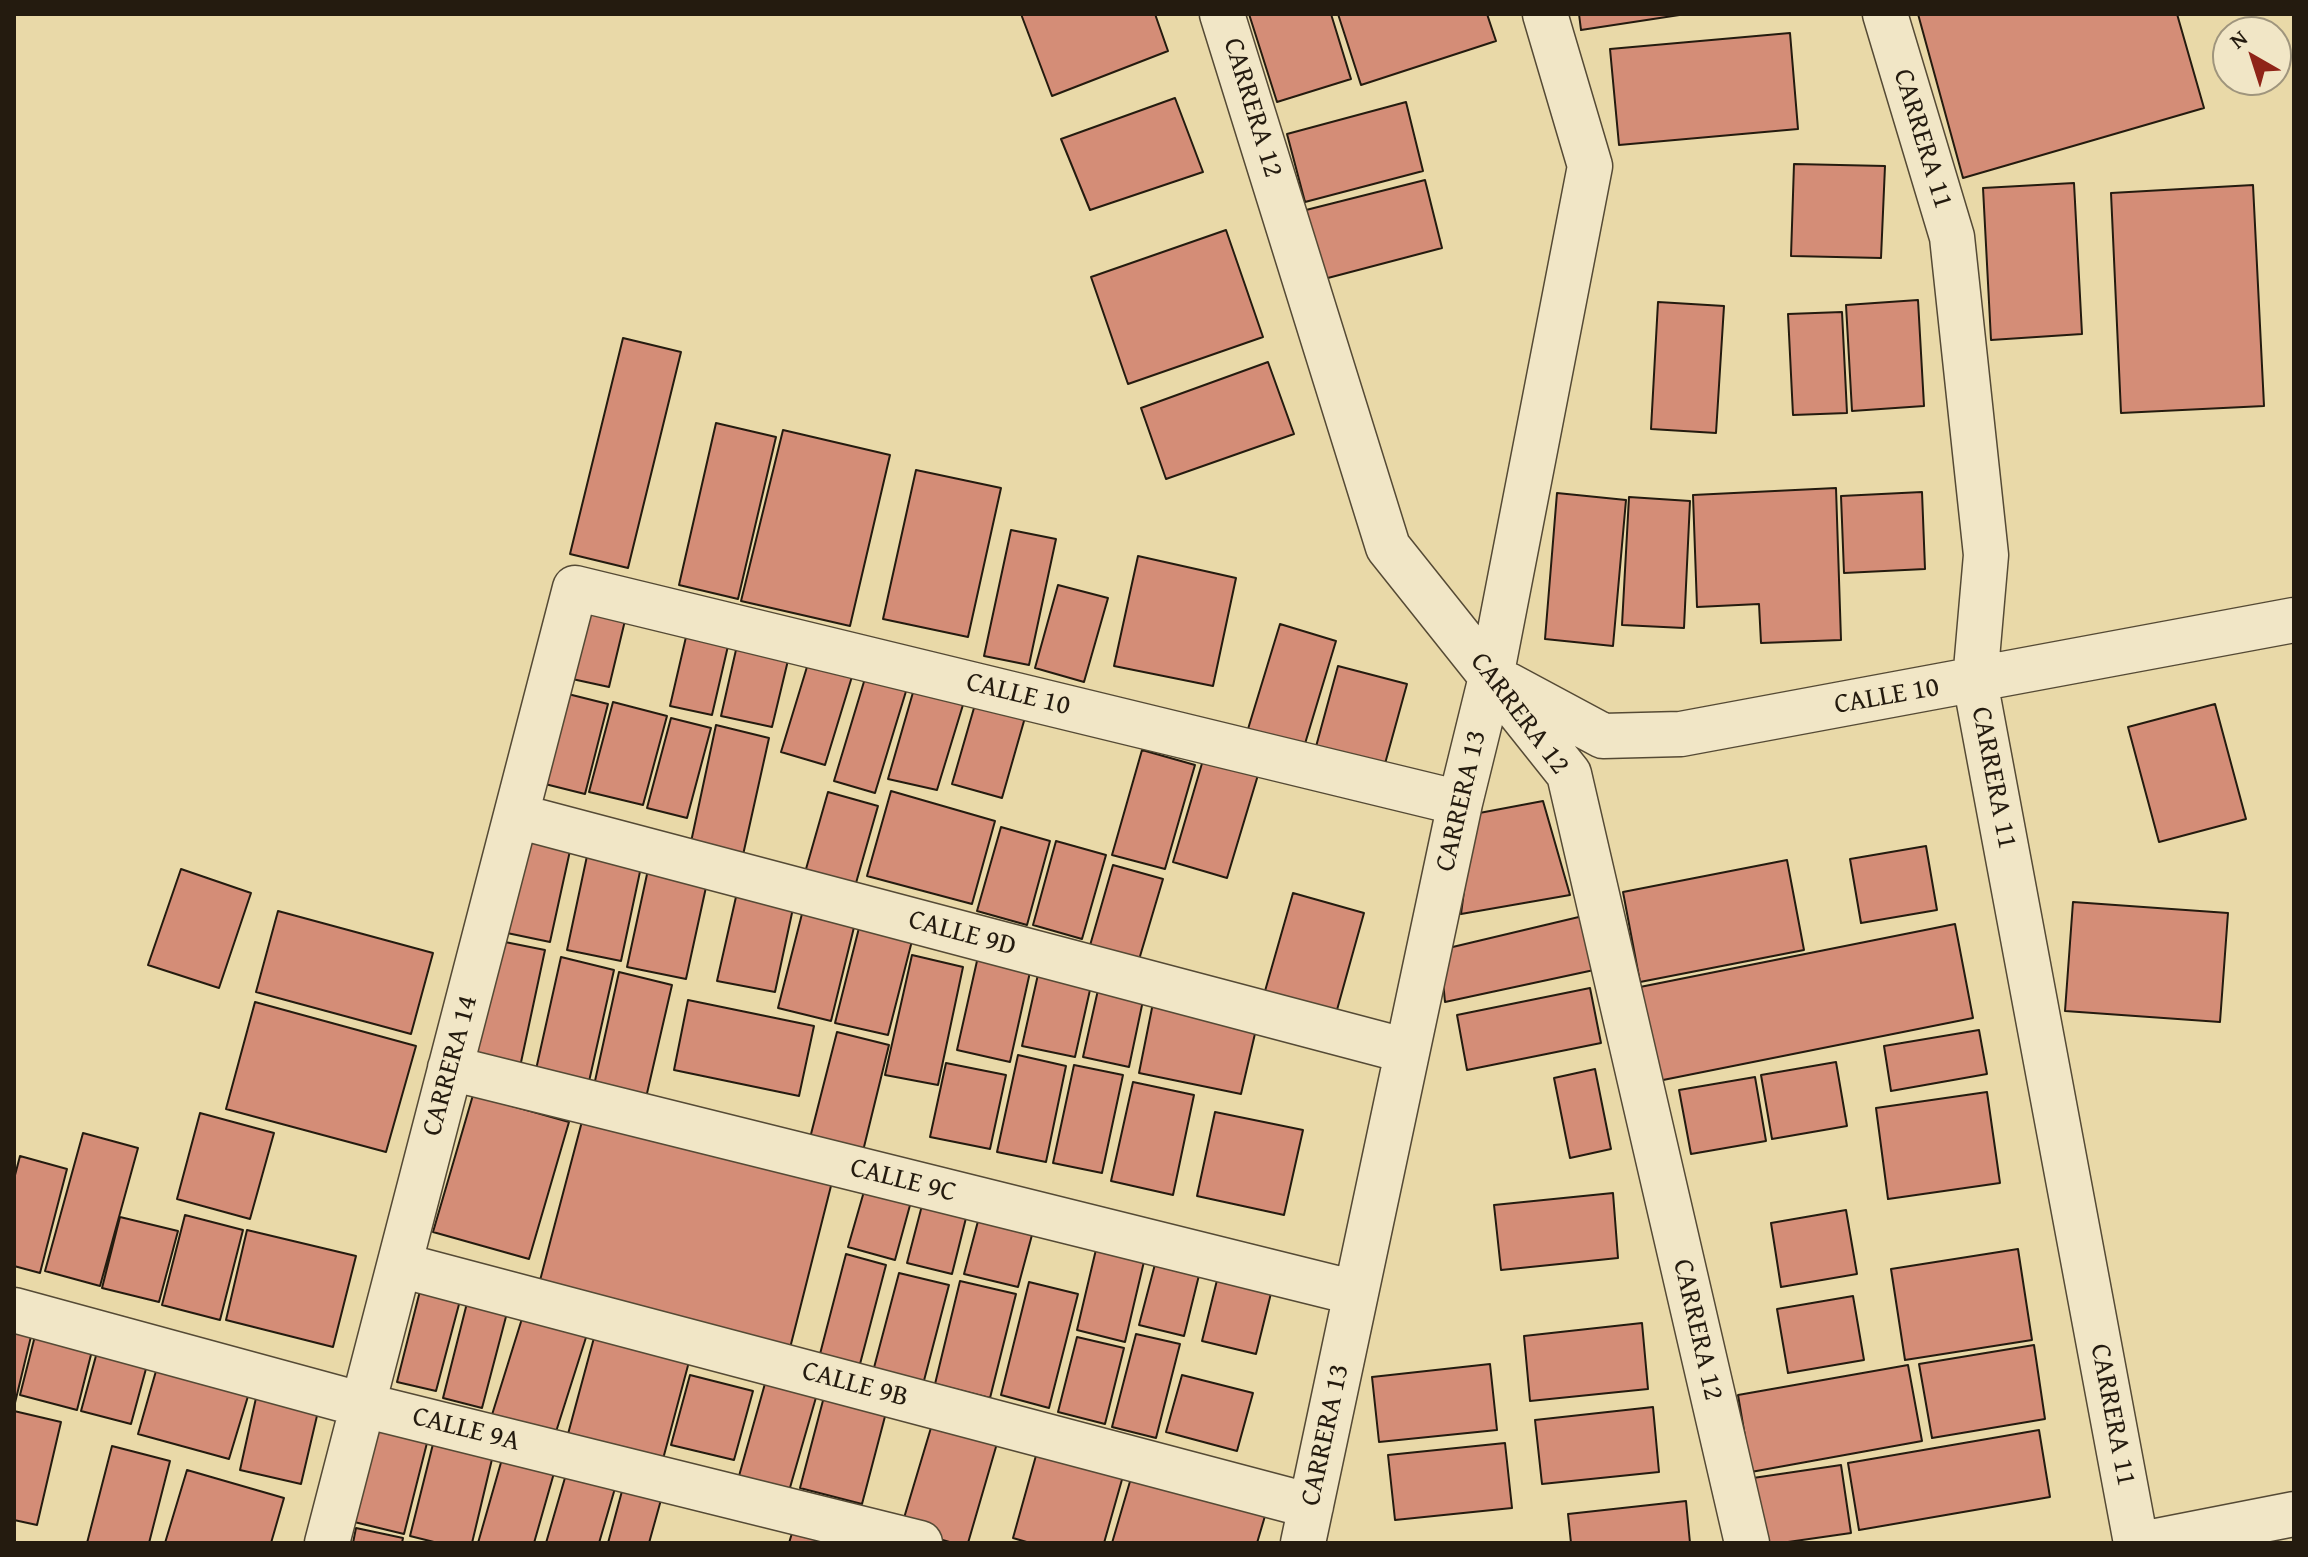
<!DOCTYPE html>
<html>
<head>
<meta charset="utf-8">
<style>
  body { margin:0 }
  #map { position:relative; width:2308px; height:1557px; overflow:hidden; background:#e9d9a8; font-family:"Gentium Book Plus",serif }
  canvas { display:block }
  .frame { position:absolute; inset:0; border:16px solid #241b0f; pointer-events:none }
  .north { position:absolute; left:2212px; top:16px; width:80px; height:80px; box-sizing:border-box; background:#f1e6c6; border:2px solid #9f957d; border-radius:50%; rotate:321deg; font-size:22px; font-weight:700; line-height:32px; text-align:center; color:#241b0f }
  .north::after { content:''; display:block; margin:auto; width:28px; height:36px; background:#8f2418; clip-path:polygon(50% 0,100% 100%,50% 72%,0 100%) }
</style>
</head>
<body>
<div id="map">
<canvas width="2308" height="1557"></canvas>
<div class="frame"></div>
<div class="north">N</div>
</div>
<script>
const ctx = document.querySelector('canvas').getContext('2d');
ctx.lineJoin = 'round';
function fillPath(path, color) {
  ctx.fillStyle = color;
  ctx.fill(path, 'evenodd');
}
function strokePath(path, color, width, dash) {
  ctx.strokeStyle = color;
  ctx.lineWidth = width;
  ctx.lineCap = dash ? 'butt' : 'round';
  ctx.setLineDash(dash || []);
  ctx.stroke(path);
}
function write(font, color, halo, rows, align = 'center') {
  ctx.font = font + ' "Gentium Book Plus",serif';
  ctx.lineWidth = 6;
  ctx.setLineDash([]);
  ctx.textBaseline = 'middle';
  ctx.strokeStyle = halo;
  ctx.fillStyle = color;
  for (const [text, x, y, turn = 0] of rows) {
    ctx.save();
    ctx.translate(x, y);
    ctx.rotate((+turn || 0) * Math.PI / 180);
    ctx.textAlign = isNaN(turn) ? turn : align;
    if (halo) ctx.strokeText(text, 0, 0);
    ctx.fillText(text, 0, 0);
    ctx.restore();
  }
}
const building = new Path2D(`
  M1021 14H1155L1168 51 1052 96Z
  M1249 14H1331L1351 79 1277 102Z
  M1338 14H1487L1496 41 1361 85Z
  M1579 14H1686L1581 30Z
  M1918 14H2177L2204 108 1963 178Z
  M1790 33 1798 129 1619 145 1610 49Z
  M1175 98 1203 172 1090 210 1061 139Z
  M1406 102 1423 171 1305 202 1287 134Z
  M1794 164 1885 166 1881 258 1791 256Z
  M1425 180 1442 248 1324 279 1306 210Z
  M2074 183 2082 334 1991 340 1983 188Z
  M2253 185 2264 406 2121 413 2111 193Z
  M1226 230 1263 337 1128 384 1091 277Z
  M1918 300 1924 406 1852 411 1846 305Z
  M1658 302 1724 306 1716 433 1651 429Z
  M1842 312 1847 413 1793 415 1788 314Z
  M623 338 681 352 628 568 570 554Z
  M1268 362 1294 434 1166 479 1141 408Z
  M716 423 776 437 738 599 679 585Z
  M783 430 890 455 850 626 741 601Z
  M916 470 1001 488 968 637 883 619Z
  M1836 488 1841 640 1761 643 1759 604 1697 607 1693 495Z
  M1922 492 1925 569 1844 573 1841 496Z
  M1557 493 1626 500 1613 646 1545 639Z
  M1629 497 1690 501 1684 628 1622 625Z
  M1011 530 1056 539 1029 665 984 656Z
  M1138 556 1236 578 1213 686 1114 666Z
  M1058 585 1108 598 1084 682 1035 668Z
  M581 597 628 608 609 687 563 677Z
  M689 624 731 633 712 715 670 706Z
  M1280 624 1336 641 1304 747 1248 729Z
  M738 641 790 652 772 727 721 716Z
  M810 657 854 670 825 765 781 752Z
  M1338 666 1407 684 1383 771 1314 754Z
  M866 675 907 688 875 793 834 781Z
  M916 682 966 695 937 790 888 779Z
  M552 690 608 704 585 794 529 780Z
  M976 701 1026 714 1002 798 952 784Z
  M613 702 667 716 643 805 589 792Z
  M2215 704 2246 819 2159 842 2128 727Z
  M671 718 711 728 687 818 647 808Z
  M716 725 769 738 743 855 691 842Z
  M1142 750 1195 765 1165 869 1112 855Z
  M1203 760 1258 775 1227 878 1173 862Z
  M891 791 995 821 972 904 867 876Z
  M828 792 878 806 854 890 804 876Z
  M1543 801 1570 895 1461 914 1474 814Z
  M1001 827 1050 841 1027 925 977 911Z
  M530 828 573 837 550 942 507 933Z
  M1056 841 1106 855 1082 939 1033 925Z
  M1926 846 1937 910 1861 923 1850 859Z
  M587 856 641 867 621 961 567 950Z
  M1787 860 1804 950 1640 982 1623 892Z
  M649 865 708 878 686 979 627 967Z
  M1113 865 1163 879 1138 963 1089 949Z
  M181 869 251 893 219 988 148 965Z
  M738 888 795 899 775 992 717 981Z
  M1293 893 1364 913 1335 1017 1263 998Z
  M805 902 857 915 831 1021 778 1008Z
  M2073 902 2228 913 2220 1022 2065 1011Z
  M278 911 433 953 411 1034 256 992Z
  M862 916 915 929 888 1035 835 1023Z
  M1583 916 1594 970 1445 1002 1440 950Z
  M1955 924 1973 1018 1658 1081 1640 987Z
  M500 941 545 950 520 1067 475 1058Z
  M979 952 1032 963 1010 1062 957 1050Z
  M912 955 963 967 938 1085 885 1075Z
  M561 957 614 970 588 1086 535 1074Z
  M1039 970 1092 981 1075 1057 1022 1046Z
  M619 972 672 985 645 1102 593 1090Z
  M1100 981 1145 991 1129 1067 1083 1057Z
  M1590 988 1601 1043 1467 1070 1457 1015Z
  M688 1000 814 1026 799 1096 674 1070Z
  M255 1002 416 1046 386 1152 226 1109Z
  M1153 1003 1257 1025 1241 1094 1139 1073Z
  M1979 1030 1987 1074 1891 1091 1884 1046Z
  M837 1032 889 1045 863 1151 810 1138Z
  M1018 1055 1066 1066 1046 1162 997 1152Z
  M1836 1062 1847 1126 1772 1139 1761 1075Z
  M946 1063 1006 1075 990 1149 930 1137Z
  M1074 1065 1123 1075 1102 1173 1053 1163Z
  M1595 1069 1611 1149 1570 1158 1554 1078Z
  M1755 1077 1766 1141 1691 1154 1679 1090Z
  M1133 1082 1194 1095 1173 1195 1111 1181Z
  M1987 1092 2000 1183 1888 1199 1876 1108Z
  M473 1095 569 1122 529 1259 433 1232Z
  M585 1110 834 1174 789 1352 538 1288Z
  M1215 1112 1303 1130 1284 1215 1197 1196Z
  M200 1113 274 1133 250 1219 177 1199Z
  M83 1133 138 1148 100 1286 45 1271Z
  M20 1156 67 1169 40 1273 14 1266V1179Z
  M869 1174 915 1187 895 1260 848 1247Z
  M926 1190 970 1202 952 1274 907 1263Z
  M1613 1193 1618 1258 1501 1270 1494 1205Z
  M982 1206 1036 1220 1018 1287 964 1274Z
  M1846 1210 1857 1274 1781 1287 1771 1223Z
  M185 1215 243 1230 220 1320 162 1305Z
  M120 1217 178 1231 159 1302 102 1288Z
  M247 1230 356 1256 333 1347 226 1320Z
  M1098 1241 1146 1253 1125 1342 1077 1330Z
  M1159 1249 1203 1259 1184 1336 1139 1325Z
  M2018 1249 2032 1340 1905 1360 1891 1269Z
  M846 1254 886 1265 860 1364 820 1354Z
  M1221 1264 1275 1277 1256 1354 1202 1341Z
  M899 1273 949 1285 921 1392 871 1379Z
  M960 1281 1016 1294 990 1398 935 1384Z
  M1029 1282 1078 1294 1049 1408 1001 1395Z
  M422 1283 462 1293 436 1391 397 1382Z
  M1853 1296 1864 1360 1788 1373 1777 1309Z
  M468 1299 508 1309 482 1408 443 1398Z
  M525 1309 589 1328 554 1438 491 1418Z
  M14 1319 34 1324 14 1407Z
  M1642 1323 1648 1389 1530 1401 1524 1336Z
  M38 1324 95 1339 77 1410 20 1395Z
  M595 1334 690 1358 663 1459 568 1434Z
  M1136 1334 1180 1344 1156 1438 1112 1427Z
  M1077 1337 1124 1348 1105 1424 1058 1412Z
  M100 1341 150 1354 131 1424 81 1411Z
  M2034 1345 2045 1419 1932 1438 1919 1364Z
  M160 1357 252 1383 229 1459 138 1434Z
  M1490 1364 1497 1430 1379 1442 1372 1377Z
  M1908 1365 1922 1441 1751 1472 1738 1395Z
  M690 1375 753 1391 734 1460 671 1445Z
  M1182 1375 1253 1393 1237 1451 1166 1432Z
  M766 1380 817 1394 787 1498 737 1483Z
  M258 1389 320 1403 301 1484 240 1470Z
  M826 1389 888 1405 862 1504 800 1488Z
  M1653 1407 1659 1472 1542 1484 1535 1420Z
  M14 1411 61 1422 37 1525 14 1520Z
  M372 1417 430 1431 404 1534 346 1520Z
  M933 1421 998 1440 968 1543H953L901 1528Z
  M2039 1430 2050 1497 1859 1530 1848 1463Z
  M434 1440 493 1455 472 1543H438L410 1536Z
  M1505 1443 1512 1508 1395 1520 1388 1455Z
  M112 1446 170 1461 149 1543H87Z
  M504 1452 556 1466 534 1543H478Z
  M1037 1452 1123 1476 1104 1543H1030L1013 1538Z
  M569 1464 618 1478 599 1543H546Z
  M1841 1465 1851 1533 1781 1543H1762L1753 1478Z
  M187 1470 284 1498 271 1543H165Z
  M1131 1478 1265 1516 1257 1543H1112Z
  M625 1480 664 1489 649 1543H608Z
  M1686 1501 1690 1543H1571L1568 1514Z
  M796 1520 839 1543H789Z
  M356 1528 403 1538 402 1543H353Z`);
fillPath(building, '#d48d77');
strokePath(building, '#241b0f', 2);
const minor = new Path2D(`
  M1222 14 1388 547 1569 774 1747 1543
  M1885 14 1952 237 1986 555 1975 681 2136 1543
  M1508 685 1603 736 1681 734 2294 620
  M517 816 1407 1051
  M450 1068 1356 1293
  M400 1265 1311 1506
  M14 1310 363 1405 920 1543
  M327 1543 575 588 1460 803
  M1303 1543 1460 803 1491 677 1590 166 1545 14
  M2146 1543 2294 1514`);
strokePath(minor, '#554a35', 47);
strokePath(minor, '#f1e6c6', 44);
write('28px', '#241b0f', '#f1e6c6', [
  ["CARRERA 12",1252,108,73],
  ["CARRERA 11",1922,139,73],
  ["CALLE 10",1018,695,14],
  ["CALLE 10",1887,697,-10],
  ["CARRERA 12",1519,714,53],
  ["CARRERA 11",1993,778,79],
  ["CARRERA 13",1462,801,-77],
  ["CALLE 9D",962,934,15],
  ["CARRERA 14",451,1066,-75],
  ["CALLE 9C",903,1181,14],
  ["CARRERA 12",1697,1330,77],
  ["CALLE 9B",855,1385,15],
  ["CARRERA 11",2112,1415,79],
  ["CALLE 9A",466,1430,14],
  ["CARRERA 13",1326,1435,-78]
]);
</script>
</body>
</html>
